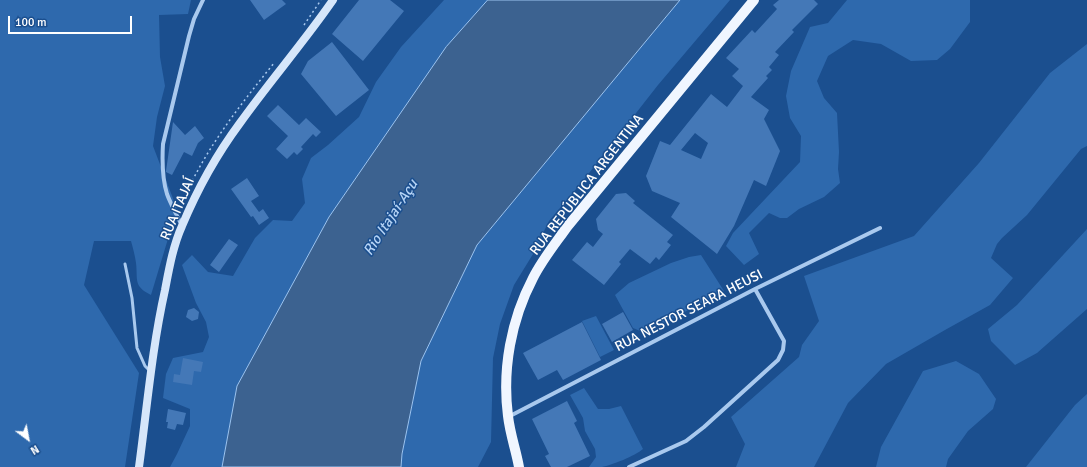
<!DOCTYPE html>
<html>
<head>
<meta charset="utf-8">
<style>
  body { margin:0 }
  #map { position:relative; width:1087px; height:467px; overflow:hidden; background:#1b4f8f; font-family:Signika,sans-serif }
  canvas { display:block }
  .north { position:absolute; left:8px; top:419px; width:40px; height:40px; -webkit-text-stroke:3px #1b4f8f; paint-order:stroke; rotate:148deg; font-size:11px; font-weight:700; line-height:16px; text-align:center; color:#fff }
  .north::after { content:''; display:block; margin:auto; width:14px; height:18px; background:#fff; clip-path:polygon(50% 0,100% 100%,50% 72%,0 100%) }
  .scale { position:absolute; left:8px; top:16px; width:124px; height:18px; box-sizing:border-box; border:2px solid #fff; border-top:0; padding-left:5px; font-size:12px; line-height:14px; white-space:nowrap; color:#fff; -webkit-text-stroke:3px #1b4f8f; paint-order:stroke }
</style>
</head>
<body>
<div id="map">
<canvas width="1087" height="467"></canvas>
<div class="north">N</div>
<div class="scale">100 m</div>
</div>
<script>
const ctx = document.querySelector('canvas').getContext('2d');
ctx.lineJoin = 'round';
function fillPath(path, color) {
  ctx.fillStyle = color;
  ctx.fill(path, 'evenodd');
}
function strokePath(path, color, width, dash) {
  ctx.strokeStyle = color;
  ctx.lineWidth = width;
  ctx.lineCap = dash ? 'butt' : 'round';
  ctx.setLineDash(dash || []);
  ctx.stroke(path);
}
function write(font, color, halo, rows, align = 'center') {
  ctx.font = font + ' Signika,sans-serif';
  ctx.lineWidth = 3;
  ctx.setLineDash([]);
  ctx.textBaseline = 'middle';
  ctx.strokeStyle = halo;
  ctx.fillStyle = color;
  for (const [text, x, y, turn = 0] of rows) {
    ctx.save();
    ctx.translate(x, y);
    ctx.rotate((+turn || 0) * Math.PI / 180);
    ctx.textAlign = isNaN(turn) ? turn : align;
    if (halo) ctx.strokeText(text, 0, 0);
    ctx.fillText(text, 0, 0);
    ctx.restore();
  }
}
fillPath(new Path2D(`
  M0 0H191L188 14 159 15 160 57 165 86 157 117 153 146 177 209 151 295C133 286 138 280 136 263 135 256 133 248 131 241H94L84 285 139 373 125 467H0Z
  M444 0H488L446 47 329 217 237 386 222 467H170L177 454 190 426V409L163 398 166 374 173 358 203 352 209 337 206 322 196 303 182 265 192 255 208 272 233 276 255 238 273 220 292 221 305 203 302 179 311 158 328 145 359 117 376 82 401 47Z
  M680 0H730L658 85 582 182 549 221 544 231 541 241 514 285 500 324 493 358 491 442 478 467H401L402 454 421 361 477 245Z
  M847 0H970V22L950 49 937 60 911 61 881 44 853 40 828 56 817 81 824 98 837 113 839 152 838 169 840 183 824 197 799 209 787 218H780L769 213 749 233 759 254 744 265 726 246 733 233 800 162 801 136 790 118 786 96 791 71 810 27 828 23Z
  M1087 44V146L1081 149 1027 215 1002 238 997 244 991 258 1013 278 990 305 945 330 886 364 848 403 814 467H736L745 444 731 417 799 357 802 345 819 321 804 276 914 236 979 163 1050 73Z
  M1087 229V309L1037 353 1015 365 991 341 988 329 1017 305Z
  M701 255 724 291 645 333 633 328 615 295 629 283 671 263 689 257Z
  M596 316 614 350 600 357 582 321Z
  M956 361 979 374 996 399 993 409 968 431 948 459 946 467H876L881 447 923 371Z
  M584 388 598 409H609L621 406 643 449C635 456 612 465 602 467 598 467 593 467 589 467L596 457 595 449 585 431 583 418 570 395Z
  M1087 394V467H1026L1075 405Z`), '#2e69ad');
const water = new Path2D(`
  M488 0H680L477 245 421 361 402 454 401 467H222L237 386 329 217 446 47Z`);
fillPath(water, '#3c6290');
strokePath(water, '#9cc4f0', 1);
fillPath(new Path2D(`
  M250 0H282L286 4 264 20Z
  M359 0H390L404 11 363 61 332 34Z
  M779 0H814L818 4 792 30 794 32 775 52 779 55 769 67 772 70 766 76 768 78 751 97 769 110 764 119 780 151 766 186 754 180 734 226 717 254 671 217 680 203 652 191 646 176 660 141 670 145 711 94 727 107 743 86 732 76 739 69 726 58 752 30 755 33 777 9 773 5ZM695 133 708 143 701 159 681 150Z
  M332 42 369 90 336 116 301 74 308 61Z
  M278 105 299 125 306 118 321 132 316 137 313 134 301 147 303 149 297 155 294 152 287 159 276 149 288 136 267 116Z
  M173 122 185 135 195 126 204 138 198 143 192 156 184 152 172 175 166 172V171Z
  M247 178 259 196 251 201 259 212 263 209 269 218 259 225 253 216 251 217 231 189Z
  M626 193 635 201 633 203 673 235 667 242 671 245 659 260 656 257 650 264 630 249 619 262 621 264 604 285 572 260 587 242 593 247 603 234 598 230 596 219 616 194Z
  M229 239 238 245 219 272 210 265Z
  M194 308 199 312 198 319 192 321 186 317 188 310Z
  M623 312 633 330 612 342 602 324Z
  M582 322 601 360 563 380 557 370 538 380 523 353Z
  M183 358 203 362 201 372 194 371 192 385 173 382 174 374 180 375Z
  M567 401 577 421 574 423 590 456 567 467H551L545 456 549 454 532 419Z
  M168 409 186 413 183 425 177 424 175 430 167 428 168 422H166Z`), '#4478b7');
strokePath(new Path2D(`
  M304 25 321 0
  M180 208C202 153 237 109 274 63`), '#a9c9ee', 1.5, [2, 3]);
strokePath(new Path2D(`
  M125 264 132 298 137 348 145 366 149 370`), '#a9c9ee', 3);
strokePath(new Path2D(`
  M182 226C177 215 171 205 167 194 162 178 162 161 163 144L189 36 194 19 203 0
  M510 416 755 289 880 228
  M629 467 686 441 704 427 778 360 783 350 784 341 755 289`), '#a9c9ee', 4);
strokePath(new Path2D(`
  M139 467C147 408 152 348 165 290 169 269 173 246 182 226 197 190 217 154 240 123 270 81 304 42 333 0`), '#d6e6fa', 8);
strokePath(new Path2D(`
  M519 467C516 450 510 434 508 416 502 369 511 320 533 278 542 260 555 244 567 227L754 0`), '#f0f6ff', 10);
write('14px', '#fff', '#1b4f8f', [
  ["RUA REPÚBLICA ARGENTINA",587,185,-52],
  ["RUA ITAJAÍ",178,209,-67],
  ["RUA NESTOR SEARA HEUSI",689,311,-27]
]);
write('italic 15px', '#b5d3f5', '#1b4f8f', [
  ["Rio Itajaí-Açu",391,218,-57]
]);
</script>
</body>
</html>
